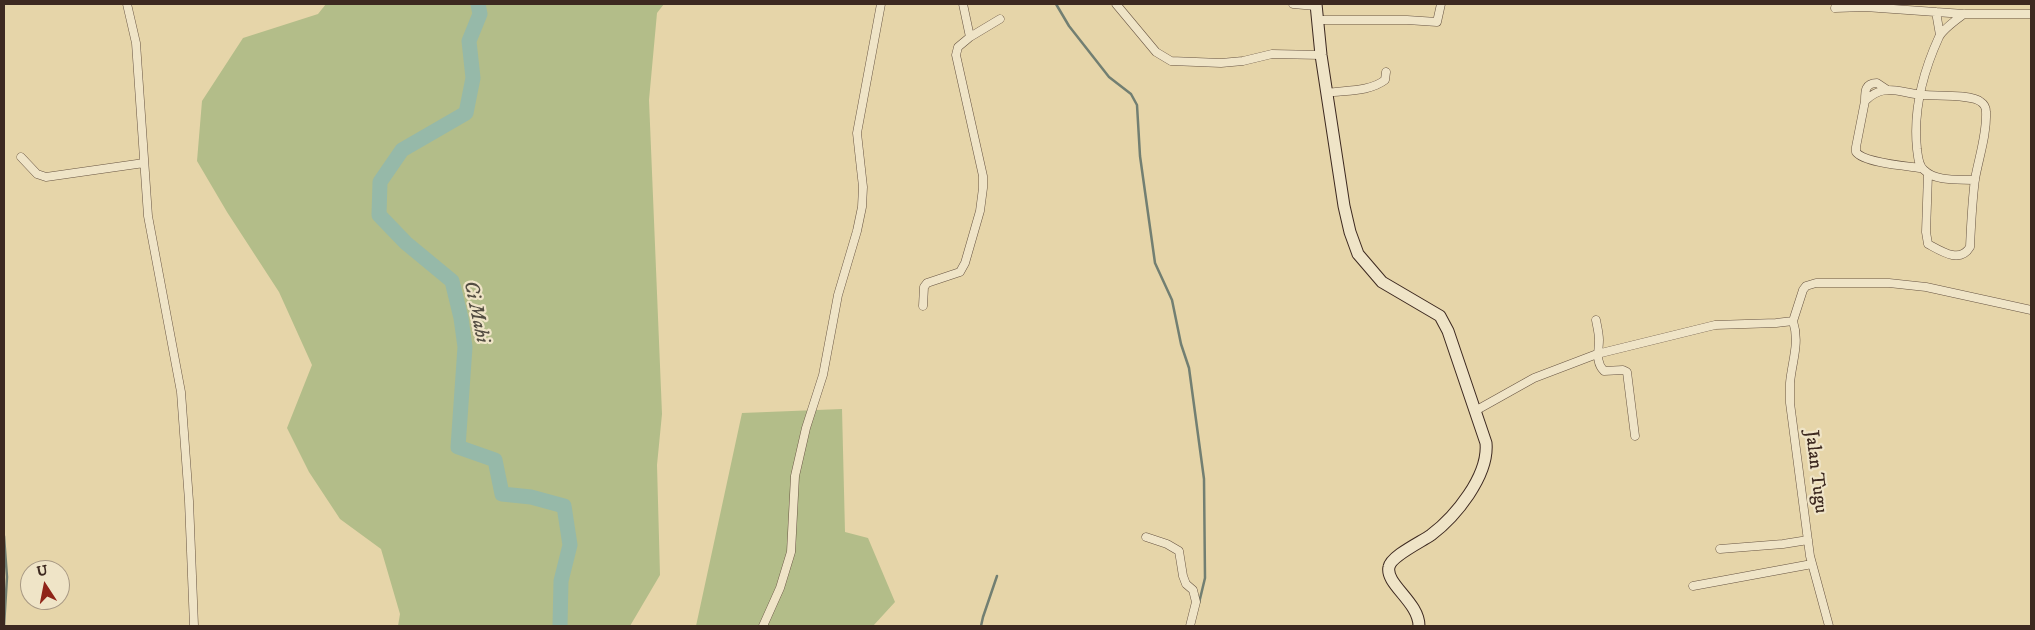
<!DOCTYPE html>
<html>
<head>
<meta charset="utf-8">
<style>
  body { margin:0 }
  #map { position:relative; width:2035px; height:630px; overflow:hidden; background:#e6d5a9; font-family:"IM FELL DW Pica",serif }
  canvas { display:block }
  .frame { position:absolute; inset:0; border:5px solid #3d2920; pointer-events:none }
  .north { position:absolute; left:20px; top:560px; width:50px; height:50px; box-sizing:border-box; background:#efe4c7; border:1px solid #a89984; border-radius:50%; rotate:349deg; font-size:14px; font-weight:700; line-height:20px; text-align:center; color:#3d2920 }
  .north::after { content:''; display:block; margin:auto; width:18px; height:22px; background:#8f2418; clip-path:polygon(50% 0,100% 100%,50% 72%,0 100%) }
</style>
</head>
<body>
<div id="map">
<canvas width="2035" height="630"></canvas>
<div class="frame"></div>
<div class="north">U</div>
</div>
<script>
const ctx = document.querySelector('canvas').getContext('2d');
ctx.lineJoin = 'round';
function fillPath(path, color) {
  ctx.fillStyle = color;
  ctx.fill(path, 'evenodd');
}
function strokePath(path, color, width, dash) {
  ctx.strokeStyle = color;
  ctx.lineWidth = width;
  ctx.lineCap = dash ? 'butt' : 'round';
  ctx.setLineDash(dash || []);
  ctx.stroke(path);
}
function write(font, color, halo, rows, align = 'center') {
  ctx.font = font + ' "IM FELL DW Pica",serif';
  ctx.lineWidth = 4.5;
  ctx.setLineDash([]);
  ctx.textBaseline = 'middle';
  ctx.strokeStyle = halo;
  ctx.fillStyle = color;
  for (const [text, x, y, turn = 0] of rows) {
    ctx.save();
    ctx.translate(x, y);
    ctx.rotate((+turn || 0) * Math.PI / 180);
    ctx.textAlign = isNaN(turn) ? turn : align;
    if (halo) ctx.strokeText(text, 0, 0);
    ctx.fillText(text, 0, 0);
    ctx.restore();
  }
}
fillPath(new Path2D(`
  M326 4H664L657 13 649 100 662 414 657 465 660 575 630 626H398L400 614 381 549 340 519 309 472 287 428 312 365 279 292 227 212 197 161 202 101 243 38 318 14Z
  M842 409 845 532 868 538 895 602 873 626H696L742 413Z`), '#b3bd89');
strokePath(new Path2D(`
  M1056 4 1069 26 1109 77 1131 94 1137 105 1140 156 1155 263 1172 300 1181 344 1189 368 1204 479 1205 578 1199 603
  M4 536 7 577 4 626
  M981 626 983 617 997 576`), '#727f72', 2.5);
strokePath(new Path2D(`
  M478 4 480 14 469 41 473 78 466 113 402 150 380 182 379 215 406 243 452 281 461 318 465 347 458 447 495 460 502 494 531 497 564 506 570 545 561 581 560 626`), '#96b9a9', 15);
const street = new Path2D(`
  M127 4 136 43 148 216 181 392 189 501 194 626
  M1116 4 1156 52 1171 61 1221 63 1243 61 1272 54 1321 55
  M1293 4 1316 6
  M1835 8 1865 7 1964 14H2031
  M1936 12 1940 35
  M1964 14C1956 20 1943 29 1939 37 1923 72 1913 111 1917 149 1918 156 1918 165 1924 170 1936 182 1959 179 1975 180
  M1317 20H1407L1437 22 1441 4
  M970 37 1000 19
  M1327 93C1346 90 1369 92 1385 80L1386 72
  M1865 101C1865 91 1865 83 1877 83L1886 89
  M21 157 37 174 46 177 144 163
  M1921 168C1907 166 1864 163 1856 152V147L1865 101C1885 81 1901 94 1925 95 1938 96 1972 94 1981 102 1984 104 1986 108 1986 112 1987 134 1979 157 1975 179 1972 202 1971 225 1970 247 1960 264 1941 251 1928 244L1926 232 1928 174
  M923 306 924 287 927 283 960 272 965 263 980 211 983 188V176L956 55 958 47 970 37 963 4
  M1596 320C1597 326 1599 333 1599 340 1599 351 1595 362 1604 371L1623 370 1627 372 1635 436
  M1793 321C1800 343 1792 361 1790 383 1790 390 1790 396 1790 403L1810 556 1829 626
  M1475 411 1534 378 1597 354 1715 325 1776 323 1793 321 1803 290 1806 286 1816 283H1889L1926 287 2031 310
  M1146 537 1167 544 1179 551 1183 576 1186 584 1193 590 1196 602 1190 626
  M1720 549 1783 544 1808 540
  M1693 586 1812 564
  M763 626 780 588 791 552 795 476 806 428 823 375 838 295 857 231 862 207 863 187 857 133 881 4`);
const secondary = new Path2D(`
  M1316 4 1321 55 1344 206 1350 232 1358 254 1382 282 1440 316 1448 331 1486 443C1489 476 1455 517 1431 535 1421 542 1391 556 1389 567 1385 584 1419 602 1419 626`);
strokePath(street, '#675442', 9);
strokePath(secondary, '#3d2920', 13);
strokePath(street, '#efe4c7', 8);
strokePath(secondary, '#efe4c7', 11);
write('19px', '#3d2920', '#efe4c7', [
  ["Jalan Tugu",1815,472,83]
]);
write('italic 20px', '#534d42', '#efe4c7', [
  ["Ci Mahi",475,312,78]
]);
</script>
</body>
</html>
